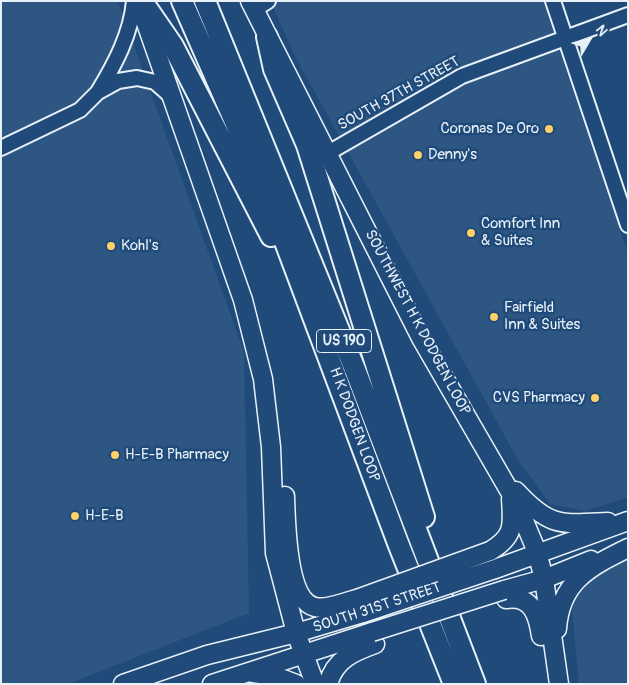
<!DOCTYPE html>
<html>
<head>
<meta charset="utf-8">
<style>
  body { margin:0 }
  #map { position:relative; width:629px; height:685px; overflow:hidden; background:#1f4a7a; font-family:Pangolin,sans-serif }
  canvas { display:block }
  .frame { position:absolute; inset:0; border:2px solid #e8f1f8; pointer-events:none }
  .north { position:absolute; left:564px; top:15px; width:50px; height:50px; -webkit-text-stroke:4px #1f4a7a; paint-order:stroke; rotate:53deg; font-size:14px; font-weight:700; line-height:20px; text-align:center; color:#e8f1f8 }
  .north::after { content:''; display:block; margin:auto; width:18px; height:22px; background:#e8f1f8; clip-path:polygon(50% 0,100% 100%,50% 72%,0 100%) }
</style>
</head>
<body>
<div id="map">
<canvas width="629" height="685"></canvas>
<div class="frame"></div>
<div class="north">N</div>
</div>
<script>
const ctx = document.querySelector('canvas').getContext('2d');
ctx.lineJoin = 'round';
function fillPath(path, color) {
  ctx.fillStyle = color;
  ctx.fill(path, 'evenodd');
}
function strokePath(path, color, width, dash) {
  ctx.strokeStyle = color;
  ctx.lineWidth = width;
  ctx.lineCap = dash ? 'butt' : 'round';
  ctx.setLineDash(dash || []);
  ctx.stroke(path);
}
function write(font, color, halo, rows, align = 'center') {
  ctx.font = font + ' Pangolin,sans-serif';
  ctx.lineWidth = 5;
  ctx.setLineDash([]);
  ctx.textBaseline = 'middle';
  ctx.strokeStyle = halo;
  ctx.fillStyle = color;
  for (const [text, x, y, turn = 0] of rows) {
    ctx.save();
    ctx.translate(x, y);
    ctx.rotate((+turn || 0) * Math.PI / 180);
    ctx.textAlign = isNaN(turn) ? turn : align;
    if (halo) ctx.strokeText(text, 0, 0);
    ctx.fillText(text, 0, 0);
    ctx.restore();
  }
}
fillPath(new Path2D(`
  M1 1H118L244 352 249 613 68 684H1Z
  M270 1H543L628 254V497L585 511 550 504 518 460 296 58Z
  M628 557V684H579L572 608 587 579Z`), '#2e5683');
const minor = new Path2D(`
  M553 1 628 225
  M254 10 268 1
  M98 92C115 64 131 34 134 1
  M1 148 80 110 98 92 118 81 137 78 155 82 173 98
  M328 153 462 76 628 15`);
const major = new Path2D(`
  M250 1 421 338 517 504 537 552 544 579 559 684
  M140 6 243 300 263 379 271 447 275 553 296 633 315 684
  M516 491C550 528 561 524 608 522
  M285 496C286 521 286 600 315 607 327 610 344 602 357 599
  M490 551C514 537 513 526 511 499
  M495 569 628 521
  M504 590 544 579 591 560
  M506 599C532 595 538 615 541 636
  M557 629C560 582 589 567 628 548
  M253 673 275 676 296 684
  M123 684 207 655 296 633 363 613
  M212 684 372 632
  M328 684C335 659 353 652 375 644`);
const highway = new Path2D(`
  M142 1 173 46 271 236
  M182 1 269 199 398 543 454 684
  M205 1 356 372 475 684
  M267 37 274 69 307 145 424 517`);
strokePath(minor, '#e8f1f8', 18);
strokePath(major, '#e8f1f8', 21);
strokePath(highway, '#e8f1f8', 24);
strokePath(minor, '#1f4a7a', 14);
strokePath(major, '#1f4a7a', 18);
strokePath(highway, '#1f4a7a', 20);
const majorBridge = new Path2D(`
  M357 599 490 551
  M363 613 495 569
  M372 632 504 590`);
strokePath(majorBridge, '#e8f1f8', 21, []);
strokePath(majorBridge, '#1f4a7a', 18);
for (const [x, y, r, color] of [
  [549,129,5,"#ffd166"],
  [418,155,5,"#ffd166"],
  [471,233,5,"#ffd166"],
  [111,246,5,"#ffd166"],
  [494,317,5,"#ffd166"],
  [595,398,5,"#ffd166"],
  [115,455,5,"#ffd166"],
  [75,516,5,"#ffd166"]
]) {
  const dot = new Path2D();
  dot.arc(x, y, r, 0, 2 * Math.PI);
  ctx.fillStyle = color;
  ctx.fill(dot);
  strokePath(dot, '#1f4a7a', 2);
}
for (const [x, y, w] of [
  [344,341,55]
]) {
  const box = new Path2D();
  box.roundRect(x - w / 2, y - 11.5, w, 23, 4);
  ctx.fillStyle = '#1f4a7a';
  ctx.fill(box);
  strokePath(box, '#e8f1f8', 1);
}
write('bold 14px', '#e8f1f8', null, [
  ["US 190",344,341]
]);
write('15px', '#e8f1f8', '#1f4a7a', [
  ["SOUTH 37TH STREET",399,94,-29],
  ["SOUTHWEST H K DODGEN LOOP",417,323,62],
  ["H K DODGEN LOOP",354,425,70],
  ["SOUTH 31ST STREET",377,608,-18]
]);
write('15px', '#e8f1f8', '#1f4a7a', [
  ["Coronas De Oro",539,129,"right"],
  ["Denny's",428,155],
  ["Comfort Inn",481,224],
  ["& Suites",481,241],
  ["Kohl's",121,246],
  ["Fairfield",504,308],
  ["Inn & Suites",504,325],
  ["CVS Pharmacy",585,398,"right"],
  ["H-E-B Pharmacy",125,455],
  ["H-E-B",85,516]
], 'left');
</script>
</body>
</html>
